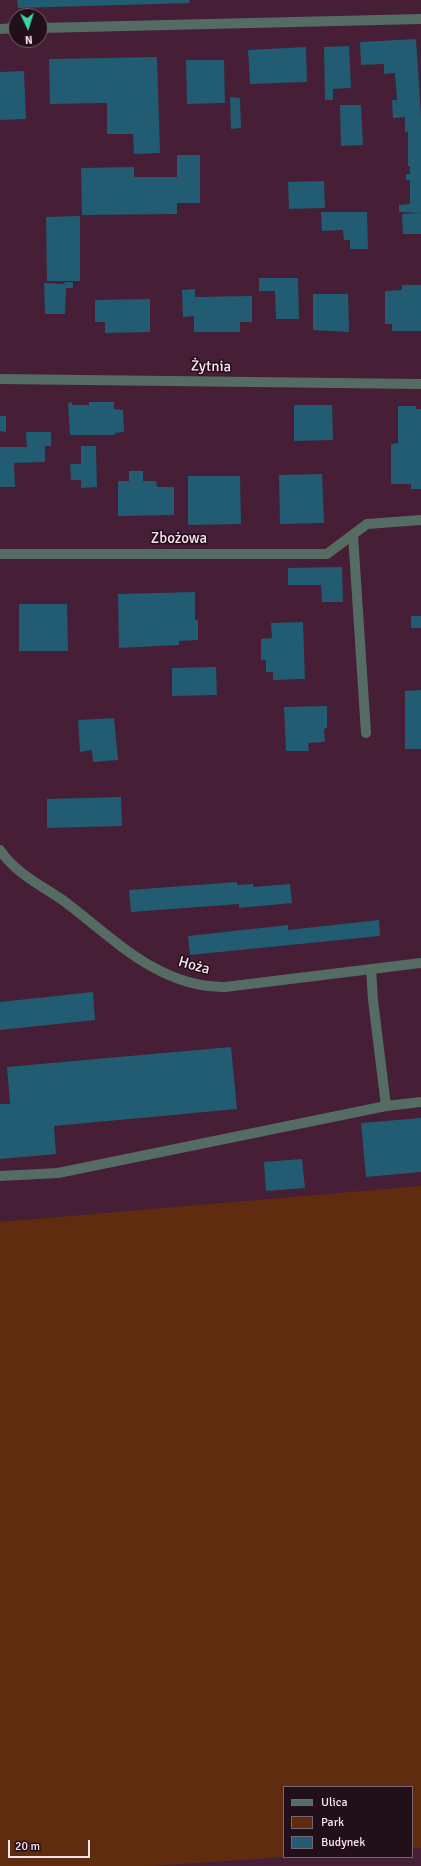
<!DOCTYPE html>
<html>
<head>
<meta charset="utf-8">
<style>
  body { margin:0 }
  #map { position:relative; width:421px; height:1866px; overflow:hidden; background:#461e35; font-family:Signika,sans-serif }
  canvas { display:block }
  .legend { position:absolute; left:283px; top:1786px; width:130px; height:72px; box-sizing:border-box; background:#210f19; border:1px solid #79636e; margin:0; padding:5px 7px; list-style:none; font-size:12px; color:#fce1ee }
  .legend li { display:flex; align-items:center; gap:8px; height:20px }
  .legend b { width:20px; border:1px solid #79636e }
  .north { position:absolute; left:8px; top:8px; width:40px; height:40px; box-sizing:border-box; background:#210f19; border:1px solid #79636e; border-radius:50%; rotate:176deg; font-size:11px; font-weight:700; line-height:16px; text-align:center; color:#fce1ee }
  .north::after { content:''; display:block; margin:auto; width:14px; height:18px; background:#3dd4a3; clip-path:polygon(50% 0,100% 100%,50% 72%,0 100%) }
  .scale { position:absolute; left:8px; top:1840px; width:82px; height:18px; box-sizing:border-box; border:2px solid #fce1ee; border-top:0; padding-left:5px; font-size:12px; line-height:14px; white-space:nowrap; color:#fce1ee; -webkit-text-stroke:3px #210f19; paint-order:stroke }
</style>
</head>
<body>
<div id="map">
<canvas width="421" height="1866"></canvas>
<ul class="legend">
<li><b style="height:5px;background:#556c62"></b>Ulica</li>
<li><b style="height:11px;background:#602c10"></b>Park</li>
<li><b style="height:11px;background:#215c72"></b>Budynek</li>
</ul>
<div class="north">N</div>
<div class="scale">20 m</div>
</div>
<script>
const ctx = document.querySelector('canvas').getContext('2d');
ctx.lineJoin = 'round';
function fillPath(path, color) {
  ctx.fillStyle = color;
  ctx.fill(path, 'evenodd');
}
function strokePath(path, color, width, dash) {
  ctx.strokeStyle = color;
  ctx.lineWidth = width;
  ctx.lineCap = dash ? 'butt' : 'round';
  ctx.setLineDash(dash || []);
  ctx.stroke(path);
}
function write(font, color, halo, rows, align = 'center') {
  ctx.font = font + ' Signika,sans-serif';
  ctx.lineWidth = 3;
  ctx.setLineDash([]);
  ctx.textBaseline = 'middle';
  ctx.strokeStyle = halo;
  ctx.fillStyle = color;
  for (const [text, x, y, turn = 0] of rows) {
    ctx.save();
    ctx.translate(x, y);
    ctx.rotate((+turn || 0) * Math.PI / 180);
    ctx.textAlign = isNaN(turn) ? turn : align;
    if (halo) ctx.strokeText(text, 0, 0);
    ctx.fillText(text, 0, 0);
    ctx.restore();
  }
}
fillPath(new Path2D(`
  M421 1186V1848L412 1849V1787H284V1857H288L150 1866H0V1222Z`), '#602c10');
fillPath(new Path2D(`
  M17 0H189L190 3 18 8Z
  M416 39 421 116V213L399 212V205L410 204V180H406V174H410V166H408V132H405V117L393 118 392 100H397L395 73 384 74V64L361 65 360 42Z
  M349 46 351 88 333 89V100H325L324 47Z
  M306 47 307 82 250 84 248 50Z
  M157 57 160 153 134 154 133 134H107V103L50 104 49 59Z
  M186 60H224L225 103 187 104Z
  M24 71 26 119 0 120V72Z
  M230 97 240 98 241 128 231 129Z
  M340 105H361L363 145 341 146Z
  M177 155H200V203H177V214L82 215 81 168 134 167V177H177Z
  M324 181 325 208 289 209 288 182Z
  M321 212H367L368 249H350V240H344L343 230 322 231Z
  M421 213V234H403L402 214Z
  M80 216V281H47L46 217Z
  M259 278H298L299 319H276L275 291H259Z
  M64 282H73V288H66L65 314H45L44 283 65 284Z
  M402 285H421V331H392V324H385V291L402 290Z
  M195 289V297L252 296V322H240V332H194V316L183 317 182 290Z
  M313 294H348L349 332 313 330Z
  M150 299V332L105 333V322H95V300Z
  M72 402V405H89V402H114V409L123 410 124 432 115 433V435H70L68 403Z
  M294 405H332L333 440 294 441Z
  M398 406H416V409H421V489H411V484H391V444L398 443Z
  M0 416H6V432L0 431Z
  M26 432H51V446H45V462L14 463 15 487H0V447H27Z
  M81 446H96L97 487 81 488V480H71L70 464H81Z
  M129 471H143V481H156L157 487H174V515L118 516V481H129Z
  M322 474 324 523 280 524 279 475Z
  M188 476H240L241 524 188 525Z
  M342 567 343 602H322L321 585H288V568Z
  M195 592V620H198V640L179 641V645L119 648 118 594Z
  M19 604H67L68 651H19Z
  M411 616H421V628H411Z
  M303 622 305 679 273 680V672H266V660H261V639L272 638 271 623Z
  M216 667 217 695 172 696V668Z
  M421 690V749H405V691Z
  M327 706V728L324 729 325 742 308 743 309 751H286L284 707Z
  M114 718 118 760 93 762 92 750 80 752 78 720Z
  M121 797 122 826 47 828V799Z
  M237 882V885L253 884V887L290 884 292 903 239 908V904L131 912 129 890Z
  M379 920 380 936 190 955 188 936 288 925V930Z
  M93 992 95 1020 0 1030V1002Z
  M231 1047 237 1109 54 1126 56 1154 0 1159V1104H10L7 1067Z
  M421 1118V1172L366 1177 361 1123Z
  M302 1159 305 1188 266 1191 264 1162Z`), '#215c72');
strokePath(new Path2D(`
  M40 28 421 19
  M0 29 16 28
  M0 379 421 384
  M353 535 366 733
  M0 554H327L367 524 421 520
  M0 850C14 872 42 886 64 901 113 938 159 988 225 987L421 963
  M371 969 373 1000 386 1106 421 1102
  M0 1176 58 1173 386 1106`), '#556c62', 10);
write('15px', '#fce1ee', '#210f19', [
  ["Żytnia",211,367,1],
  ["Zbożowa",179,539],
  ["Hoża",194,966,16]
]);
</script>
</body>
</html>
